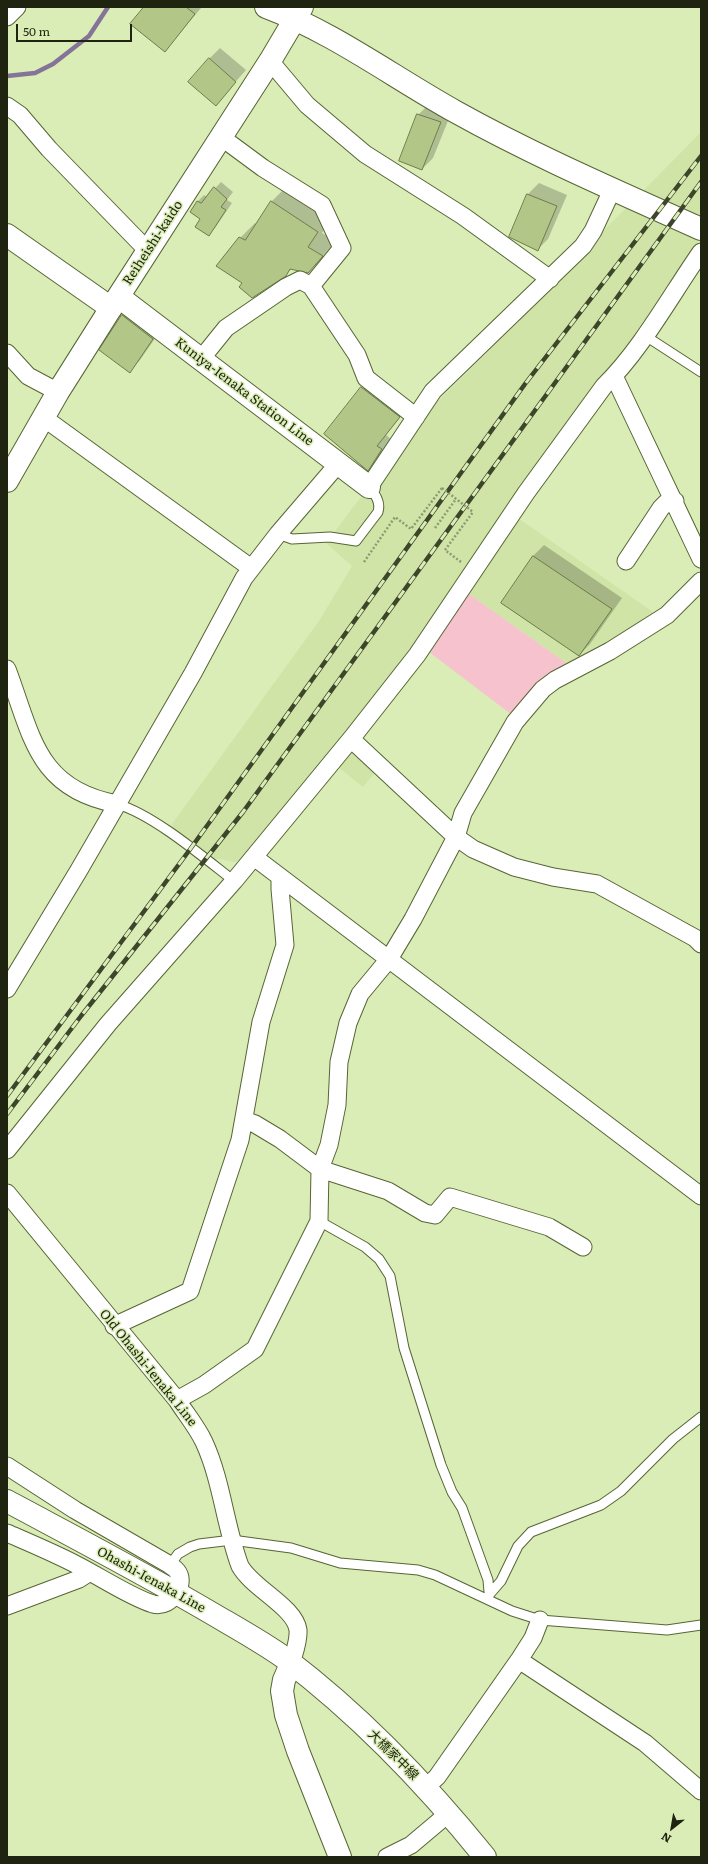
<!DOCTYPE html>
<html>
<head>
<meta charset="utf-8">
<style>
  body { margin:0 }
  #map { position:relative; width:708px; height:1864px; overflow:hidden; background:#dbedb7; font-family:Literata,serif }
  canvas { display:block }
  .frame { position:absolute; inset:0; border:8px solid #1e240f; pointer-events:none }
  .north { position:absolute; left:652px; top:1808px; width:40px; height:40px; -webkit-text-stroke:3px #dbedb7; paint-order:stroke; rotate:211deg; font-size:11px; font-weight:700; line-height:16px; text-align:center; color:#1e240f }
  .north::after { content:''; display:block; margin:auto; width:14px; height:18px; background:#1e240f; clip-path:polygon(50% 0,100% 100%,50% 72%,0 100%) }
  .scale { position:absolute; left:16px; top:24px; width:116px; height:18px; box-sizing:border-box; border:2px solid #1e240f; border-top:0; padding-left:5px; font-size:12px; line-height:14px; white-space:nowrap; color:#1e240f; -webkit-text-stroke:3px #dbedb7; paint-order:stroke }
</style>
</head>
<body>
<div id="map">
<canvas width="708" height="1864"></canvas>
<div class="frame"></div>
<div class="north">N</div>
<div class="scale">50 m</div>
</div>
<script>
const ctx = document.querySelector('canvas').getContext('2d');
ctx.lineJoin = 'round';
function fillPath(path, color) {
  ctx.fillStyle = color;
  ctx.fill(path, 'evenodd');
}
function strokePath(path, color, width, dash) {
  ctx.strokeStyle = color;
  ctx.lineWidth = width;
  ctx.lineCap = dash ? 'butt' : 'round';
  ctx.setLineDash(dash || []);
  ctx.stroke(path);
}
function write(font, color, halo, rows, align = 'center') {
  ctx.font = font + ' Literata,"Noto Sans JP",serif';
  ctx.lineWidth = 3;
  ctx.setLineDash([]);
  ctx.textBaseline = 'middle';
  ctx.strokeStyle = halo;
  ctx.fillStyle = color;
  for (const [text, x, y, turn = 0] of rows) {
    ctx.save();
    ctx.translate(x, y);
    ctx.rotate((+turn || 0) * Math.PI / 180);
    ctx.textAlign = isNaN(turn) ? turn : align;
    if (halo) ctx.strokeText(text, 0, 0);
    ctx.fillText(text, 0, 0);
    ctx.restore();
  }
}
fillPath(new Path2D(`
  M701 132V223L641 193Z
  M629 205 696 236 699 246 547 455 423 635 347 733 240 860 234 862 219 859 215 860 173 829 172 824 319 621 352 566 326 543 364 493 387 475 435 404 593 248 606 228Z
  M518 518 653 612 616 639 569 665 469 594Z
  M354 749 377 770 363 787 338 767Z`), '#cfe4a6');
fillPath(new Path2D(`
  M469 594 569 665 512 715 429 652Z`), '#f6c2ce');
fillPath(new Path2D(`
  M145 7H202L165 50Z
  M220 48 246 70 216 104 209 59Z
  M429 104 452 111 433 158 422 169 418 115Z
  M221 182 233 192 227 200 232 203 215 228 209 235 201 219 191 212 198 201 204 195 207 197Z
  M539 183 567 195 548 239 537 250 510 237 528 194Z
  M286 187 331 218 322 233 336 241 308 272 292 268 286 275 244 283 240 238 255 223 256 224 272 201Z
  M133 305 163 327 140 360 130 371 123 315Z
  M371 378 408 407 386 435 391 439 378 460 368 469 325 434Z
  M544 545 622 598 590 644 579 655 533 556Z`), '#0003');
strokePath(new Path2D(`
  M7 76 35 73 53 64 89 36 108 7`), '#847497', 4.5);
const building = new Path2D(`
  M144 7H186L195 14 165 52 130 24Z
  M209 58 236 82 216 106 188 82Z
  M417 114 441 122 422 170 399 161Z
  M214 187 227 199 221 207 226 210 209 236 195 227 200 219 190 212 197 201 201 203Z
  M527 194 557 206 538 251 509 237Z
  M271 201 318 232 308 247 323 256 308 273 290 269 286 276 252 298 239 287 242 283 216 266 239 237 245 240Z
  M122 315 153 339 130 373 99 350Z
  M361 387 400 417 377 446 382 449 368 471 324 434Z
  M533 556 612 609 579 656 501 603Z`);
fillPath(building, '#b2c687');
strokePath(building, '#6d7c4a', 1);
const lane = new Path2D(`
  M644 335 701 372
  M278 534 292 539 330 537 356 541 378 512C381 502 375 494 369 487
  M117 804C154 815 203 857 234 881
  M319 1221 365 1247 379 1259 390 1276 404 1348 441 1465 452 1492 462 1508 488 1580 489 1592
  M170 1565 178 1554 190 1547 199 1544 232 1540 291 1548 340 1563 418 1570 435 1575 512 1611 540 1620 667 1630 701 1625
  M488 1596 501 1581 518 1546 531 1532 601 1505 621 1491 673 1439 701 1417`);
const street = new Path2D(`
  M7 17 17 7
  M270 61 307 105 365 154 463 216 550 279
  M7 106 20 115 49 149 148 251
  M311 286 357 355 366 378 416 417
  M7 353 28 376 58 392
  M201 359 226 328 286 287 300 280 311 286 342 248 322 205 263 168 221 137
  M614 376 701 559
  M44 418 251 568
  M369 487 433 391 583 246 593 231 613 188
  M626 561 661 508 666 503 675 501
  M7 669C32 735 36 789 117 804
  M351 739 456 837 473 849 514 867 553 877 597 884 695 938 701 944
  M254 857 701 1196
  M7 989 79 870 193 673 244 578 278 534 338 464
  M244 1120 255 1124 280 1139 320 1169 388 1191 425 1213 435 1215 450 1197 549 1227 583 1247
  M7 1150 108 1024 234 881 351 739 417 655 526 493 604 386C641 350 671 295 701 252
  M7 1193 177 1400C186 1414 197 1427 204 1442 222 1481 225 1526 240 1566 252 1588 295 1607 298 1630 299 1641 294 1653 291 1664
  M114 1326 190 1291 240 1140 261 1022 285 945 280 889V877
  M177 1400 204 1385 255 1349 319 1221 320 1169 329 1145 337 1105 339 1062 348 1023 360 994 389 959 413 919 456 837 463 813 515 722 543 689 555 680 610 651 667 615 701 581
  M7 1466 75 1510 170 1565C172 1567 175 1568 177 1571 187 1583 172 1609 153 1604 130 1597 99 1576 77 1565 54 1553 30 1543 7 1533
  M7 1606 79 1579 90 1572
  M519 1660 645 1743 701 1791
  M426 1787 437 1777 519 1660 533 1638 540 1620
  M387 1857 411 1845 449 1813`);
const secondary = new Path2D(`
  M266 7C333 32 393 77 456 112 535 156 619 192 701 229
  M7 235 111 308
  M119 297 369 487
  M7 1501C74 1537 141 1572 206 1610 233 1626 261 1641 286 1659 361 1716 426 1784 485 1857
  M291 1664 284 1680 282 1691 286 1715 298 1751 340 1857`);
const primary = new Path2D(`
  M7 481 58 392 111 308 270 61 302 7`);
strokePath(lane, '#566534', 11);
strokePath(street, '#566534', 19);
strokePath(secondary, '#566534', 24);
strokePath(primary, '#566534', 24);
strokePath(new Path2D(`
  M435 528 456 499
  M364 562 395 517 411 529 442 488
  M461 562 445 550 473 512`), '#8d9a72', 2.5, [2, 2]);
strokePath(lane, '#fff', 9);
strokePath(street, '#fff', 17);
strokePath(secondary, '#fff', 22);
strokePath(primary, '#fff', 22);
const rail = new Path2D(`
  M7 1096 191 848 525 384 701 156
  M7 1114 81 1016 243 812 701 182`);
strokePath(rail, '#3d452a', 4.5);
strokePath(rail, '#dbedb7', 3, [9]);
strokePath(new Path2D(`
  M442 488 473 512`), '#8d9a72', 2.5, [2, 2]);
write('13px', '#1e240f', '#dbedb7', [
  ["Reiheishi-kaido",153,243,-57],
  ["Kuniya-Ienaka Station Line",244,392,37],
  ["Old Ohashi-Ienaka Line",148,1368,51],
  ["Ohashi-Ienaka Line",151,1580,29],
  ["大橋家中線",393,1755,45]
]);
</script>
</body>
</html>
